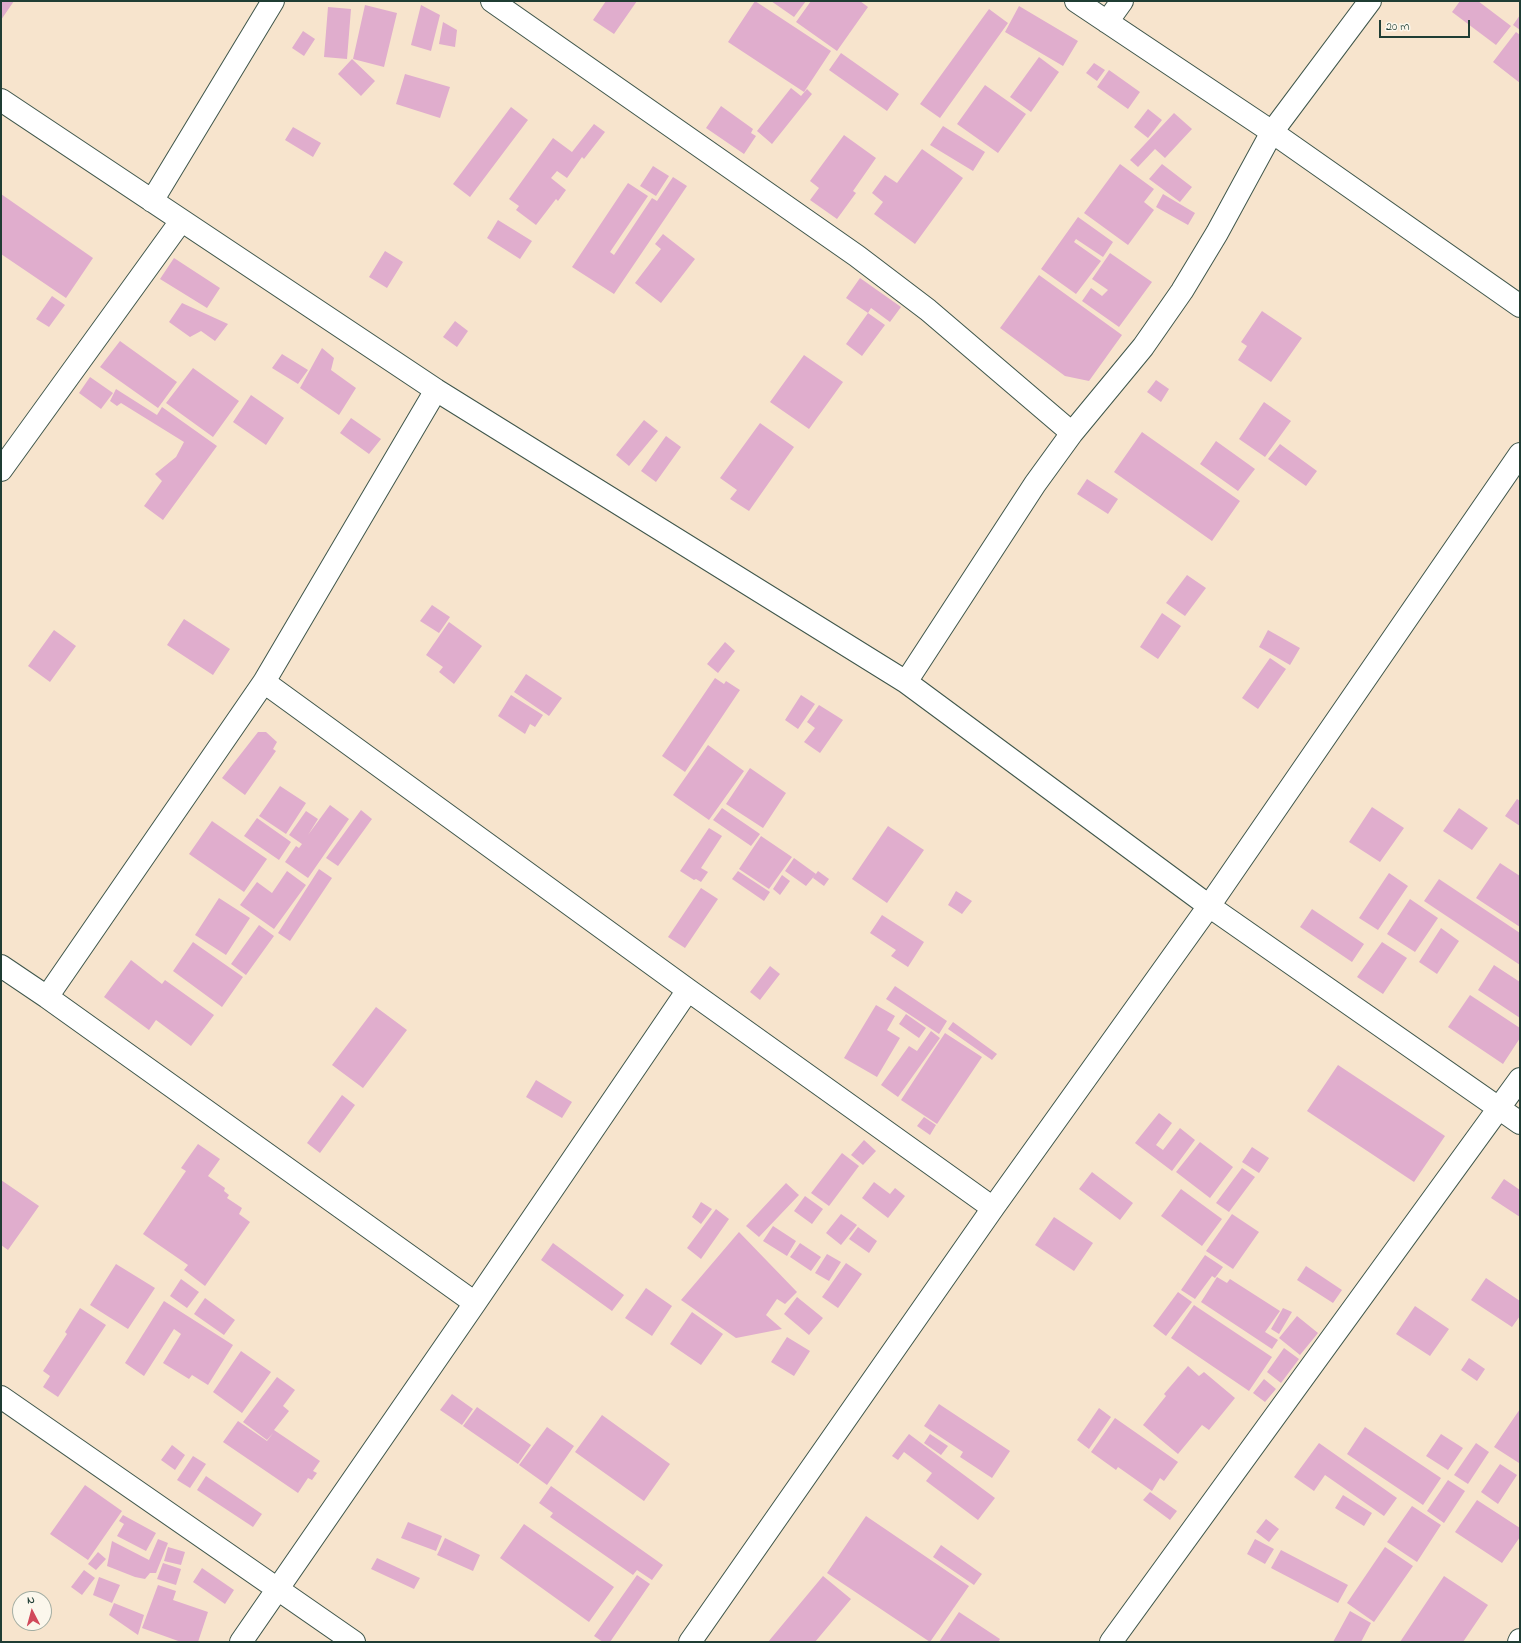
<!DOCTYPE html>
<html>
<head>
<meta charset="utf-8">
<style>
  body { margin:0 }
  #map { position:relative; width:1521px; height:1643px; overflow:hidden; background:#f7e4cd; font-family:"Indie Flower",sans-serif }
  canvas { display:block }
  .frame { position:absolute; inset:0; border:2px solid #1f3d34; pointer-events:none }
  .north { position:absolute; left:12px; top:1591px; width:40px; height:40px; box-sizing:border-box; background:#fbf7ec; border:1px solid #a3ada2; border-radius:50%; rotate:354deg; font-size:11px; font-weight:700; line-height:16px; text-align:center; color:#1f3d34 }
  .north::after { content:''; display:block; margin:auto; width:14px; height:18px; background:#d1495b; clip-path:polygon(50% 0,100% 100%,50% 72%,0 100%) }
  .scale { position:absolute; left:1379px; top:20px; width:91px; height:18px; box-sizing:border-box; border:2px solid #1f3d34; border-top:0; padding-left:5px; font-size:12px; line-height:14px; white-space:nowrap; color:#1f3d34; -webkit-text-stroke:3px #fbf7ec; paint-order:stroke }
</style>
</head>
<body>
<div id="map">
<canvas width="1521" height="1643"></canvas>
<div class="frame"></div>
<div class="north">N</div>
<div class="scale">20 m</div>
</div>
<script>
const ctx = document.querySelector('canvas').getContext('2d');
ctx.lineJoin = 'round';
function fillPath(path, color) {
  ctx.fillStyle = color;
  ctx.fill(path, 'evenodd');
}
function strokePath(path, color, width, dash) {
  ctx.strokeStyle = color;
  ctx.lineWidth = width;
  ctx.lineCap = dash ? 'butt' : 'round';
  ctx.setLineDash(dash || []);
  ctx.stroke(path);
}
fillPath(new Path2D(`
  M1 1H14L1 20Z
  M606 1H637L614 34 593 20Z
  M755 1 831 51 804 92 728 42Z
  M771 1H806L794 17Z
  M811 1H860L868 7 837 51 796 22Z
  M1460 1H1478L1511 26 1496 45 1452 12Z
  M365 5 397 13 384 67 353 59Z
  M421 5 440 15 431 51 411 45Z
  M1019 6 1078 41 1063 66 1005 32Z
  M328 7 351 9 347 59 324 57Z
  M989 9 1008 23 940 118 920 104Z
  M1520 15V30L1513 25Z
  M443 22 457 30 455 47 439 44Z
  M303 31 315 39 304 56 292 48Z
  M1516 32 1520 35V83L1493 62Z
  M841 53 899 94 887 111 829 70Z
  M1039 57 1059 72 1031 112 1010 97Z
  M352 59 375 81 361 96 338 74Z
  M1094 63 1105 70 1097 81 1086 73Z
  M1109 70 1140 92 1128 109 1097 87Z
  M405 74 450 87 440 118 396 104Z
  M985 85 1026 114 998 153 957 124Z
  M791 88 801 96 807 89 812 94 772 144 757 131Z
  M721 106 753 129 751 133 756 136 744 154 706 128Z
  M511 107 528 120 470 197 453 184Z
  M1148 109 1162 120 1148 138 1134 127Z
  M1174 113 1192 129 1165 158 1155 149 1138 167 1130 160Z
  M594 124 605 132 584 159 582 157 567 178 557 171 551 178 566 190 558 201 556 199 536 225 516 210 519 206 509 199 553 138 572 152Z
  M943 126 985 152 973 171 930 145Z
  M293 127 321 143 313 157 285 140Z
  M844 135 876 158 853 191 856 193 837 219 810 200 819 188 810 181Z
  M922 149 963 178 915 244 874 214 883 202 872 193 885 175 897 183Z
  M1120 164 1154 189 1144 202 1154 210 1128 245 1084 213Z
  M1162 164 1192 187 1180 202 1149 179Z
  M653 166 669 176 656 196 640 186Z
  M673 177 687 186 614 294 572 267 628 183 648 196 610 252 614 255 652 198 657 201Z
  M1 194 93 258 66 298 1 254Z
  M1163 194 1195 213 1188 225 1156 207Z
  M1078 217 1113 242 1103 257 1076 239 1074 242 1101 261 1076 294 1041 269Z
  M498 220 532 241 520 259 487 238Z
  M663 234 695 259 661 303 635 283 661 249 655 244Z
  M385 251 403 262 387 288 369 277Z
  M1110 253 1152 282 1119 327 1082 301 1091 288 1102 296 1108 290 1092 279Z
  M174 258 220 288 207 308 160 279Z
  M1039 275 1122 335 1089 381 1065 376 1000 328Z
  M860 278 901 307 890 322 871 308 868 313 846 298Z
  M52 296 65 305 49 327 36 319Z
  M182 303 228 324 215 341 201 331 190 337 169 322Z
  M1262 311 1302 338 1271 382 1238 360 1247 346 1241 342Z
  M868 313 885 325 862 356 846 344Z
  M455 321 468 331 457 347 443 337Z
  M120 341 177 382 158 408 100 367Z
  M322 348 334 358 331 370 356 388 339 415 300 388Z
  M282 354 308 370 298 384 272 368Z
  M804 355 843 382 809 429 770 402Z
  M193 368 239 401 213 437 166 403Z
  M90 377 113 393 101 409 79 393Z
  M1156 380 1169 389 1161 402 1147 392Z
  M116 389 157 415 162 407 217 446 163 520 144 506 162 481 155 474 176 457 184 442 121 403 117 406 110 401Z
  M251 395 284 418 266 445 233 422Z
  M1264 402 1291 421 1265 457 1239 439Z
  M351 418 381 439 369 454 340 433Z
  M644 420 658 431 629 466 616 455Z
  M760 423 794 447 749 511 730 499 737 490 720 478Z
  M1142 432 1240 501 1212 541 1114 472Z
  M666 436 681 447 656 482 641 471Z
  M1216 441 1255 469 1238 491 1200 464Z
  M1280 444 1317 471 1306 486 1268 459Z
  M1087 479 1118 499 1108 514 1077 494Z
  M1187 575 1206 588 1185 616 1166 603Z
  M432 605 450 617 439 633 420 621Z
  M1162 613 1181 626 1158 659 1140 647Z
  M184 619 230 649 213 675 167 645Z
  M449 622 482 646 454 684 439 672 443 667 426 655Z
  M54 630 76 646 50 682 28 666Z
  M1268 630 1300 648 1290 665 1259 647Z
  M725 642 735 651 718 673 707 664Z
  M1270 658 1286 669 1258 709 1242 698Z
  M526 674 562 698 549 716 514 692Z
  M715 678 724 684 726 681 740 690 685 772 662 756Z
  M511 695 543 715 535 727 530 724 525 734 498 716Z
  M801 695 815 704 798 729 785 720Z
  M819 705 843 720 820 753 804 742 815 728 807 722Z
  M258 732H266L277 742 273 749 276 751 245 795 222 778Z
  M708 745 744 771 709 820 673 795Z
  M750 768 786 793 763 828 726 804Z
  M280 786 306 803 286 834 259 816Z
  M1517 799 1520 801V826L1505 816Z
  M330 805 349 819 308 878 285 862 296 846 299 848 302 844 289 835 306 811 318 819 308 835Z
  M1372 807 1404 828 1380 862 1349 842Z
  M722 808 760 834 751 846 713 820Z
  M1459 808 1488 828 1472 850 1443 831Z
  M361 810 372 819 338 866 326 858Z
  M257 818 291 842 279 860 244 836Z
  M212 821 267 859 244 892 189 854Z
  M888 826 924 850 887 903 852 879Z
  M709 828 722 836 701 868 708 872 701 882 696 879 694 880 680 871Z
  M761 836 792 857 769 889 739 869Z
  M794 858 816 874 806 886 785 871Z
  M1500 863 1520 876V927L1476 898Z
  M319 869 332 878 290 941 278 933Z
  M287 871 306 885 274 929 240 905 257 882 272 893Z
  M738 871 770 892 764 901 732 879Z
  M818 871 829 879 824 886 813 878Z
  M1389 873 1408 886 1378 930 1359 918Z
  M782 875 790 881 780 895 773 889Z
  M1439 879 1520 933V965L1424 901Z
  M701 888 718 899 685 948 668 937Z
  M956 891 972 901 962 914 948 905Z
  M219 898 250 918 226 955 195 935Z
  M1410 899 1438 918 1415 952 1387 934Z
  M1312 909 1364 944 1352 962 1300 927Z
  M882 915 924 942 908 967 891 956 896 950 870 933Z
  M259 925 274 936 246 975 231 964Z
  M1441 928 1459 941 1437 974 1419 962Z
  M193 942 243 977 222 1007 173 971Z
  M1382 942 1407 958 1383 994 1357 977Z
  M131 960 162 984 165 980 214 1015 191 1046 156 1020 149 1030 104 997Z
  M1494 965 1520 982V1018L1478 990Z
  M770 966 780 974 760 1000 750 992Z
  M895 986 947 1021 939 1034 886 999Z
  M1470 995 1520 1028V1038L1503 1064 1448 1027Z
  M876 1005 895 1016 887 1030 900 1038 877 1077 844 1058Z
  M376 1007 407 1030 363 1088 332 1065Z
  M906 1014 926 1028 919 1038 899 1024Z
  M953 1022 997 1054 992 1060 948 1029Z
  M931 1031 940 1038 898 1097 881 1085 909 1046 917 1051Z
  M945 1033 982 1057 937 1124 901 1100Z
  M1338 1065 1445 1136 1414 1182 1307 1111Z
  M536 1080 572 1102 562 1118 526 1097Z
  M342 1095 355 1105 320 1153 307 1143Z
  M1159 1113 1172 1123 1156 1145 1163 1150 1180 1128 1195 1140 1172 1171 1135 1143Z
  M924 1117 936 1125 930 1135 917 1126Z
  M864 1140 876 1151 863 1165 851 1155Z
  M1200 1142 1233 1167 1210 1198 1176 1172Z
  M198 1144 220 1159 208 1176 225 1188 224 1191 229 1195 227 1198 242 1208 239 1214 250 1222 205 1286 184 1270 188 1265 143 1234 186 1171 181 1168Z
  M1252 1147 1269 1158 1259 1173 1242 1162Z
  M842 1153 859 1166 829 1206 811 1193Z
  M1242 1168 1255 1177 1229 1212 1216 1203Z
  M1092 1172 1133 1203 1120 1220 1079 1189Z
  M1504 1179 1520 1190V1217L1491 1198Z
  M1 1180 39 1206 8 1250 1 1245Z
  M874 1182 890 1194 895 1188 905 1196 888 1218 862 1198Z
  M786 1183 799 1195 759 1237 746 1226Z
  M1181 1189 1222 1219 1202 1246 1161 1216Z
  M805 1196 823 1209 812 1224 794 1211Z
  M701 1202 712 1209 701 1224 692 1217Z
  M716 1209 729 1219 701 1259 687 1248Z
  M841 1214 857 1225 841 1245 826 1233Z
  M1232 1214 1259 1232 1233 1269 1206 1251Z
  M1054 1217 1093 1243 1074 1271 1035 1245Z
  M773 1226 796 1241 787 1256 763 1241Z
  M858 1227 877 1241 869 1253 849 1239Z
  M739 1232 797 1292 785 1304 777 1299 766 1315 782 1329 736 1338 681 1300Z
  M553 1243 624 1295 612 1311 541 1260Z
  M800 1243 821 1257 811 1271 790 1257Z
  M827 1254 841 1262 829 1281 815 1273Z
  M1205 1255 1223 1267 1215 1278 1212 1276 1195 1299 1181 1290Z
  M846 1263 862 1274 838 1308 822 1297Z
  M116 1264 155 1288 128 1329 90 1305Z
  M1306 1266 1342 1290 1333 1303 1297 1280Z
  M1217 1277 1227 1283 1230 1279 1280 1311 1265 1332 1278 1340 1272 1349 1201 1302Z
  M1486 1278 1520 1301V1316L1512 1327 1471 1300Z
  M181 1279 199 1292 187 1308 170 1296Z
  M646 1288 672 1306 652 1336 625 1318Z
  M1178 1292 1192 1302 1166 1336 1153 1326Z
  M797 1297 823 1318 809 1335 784 1314Z
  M205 1298 235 1320 224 1335 194 1314Z
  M164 1301 233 1345 208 1385 192 1375 189 1379 163 1363 181 1334 174 1329 144 1376 125 1363Z
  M1194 1305 1272 1357 1249 1391 1171 1338Z
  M1415 1306 1449 1329 1430 1356 1396 1334Z
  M80 1308 106 1325 58 1397 43 1387 50 1376 43 1371 67 1334 65 1332Z
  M1283 1308 1292 1312 1279 1334 1271 1329Z
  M692 1312 723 1334 701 1365 670 1344Z
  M1297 1316 1318 1333 1300 1355 1279 1338Z
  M787 1337 810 1351 794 1376 771 1362Z
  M1284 1348 1299 1359 1281 1383 1267 1372Z
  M241 1351 271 1372 242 1413 213 1392Z
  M1469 1358 1485 1369 1477 1381 1461 1370Z
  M1188 1366 1199 1376 1204 1372 1235 1398 1209 1430 1202 1425 1178 1454 1143 1425 1166 1396 1164 1394Z
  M277 1377 295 1390 283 1406 289 1411 274 1430 320 1461 313 1471 317 1473 312 1480 308 1478 298 1493 223 1442 238 1421 267 1441 273 1433 267 1440 243 1422Z
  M1264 1379 1276 1389 1265 1402 1253 1393Z
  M452 1394 473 1409 462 1425 440 1410Z
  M939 1404 1010 1451 992 1478 960 1457 963 1452 924 1426Z
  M477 1407 531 1445 518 1464 463 1426Z
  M1099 1408 1111 1417 1089 1449 1077 1440Z
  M1520 1409V1462L1519 1463 1494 1447Z
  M602 1415 670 1464 644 1501 575 1452Z
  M1115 1418 1178 1462 1164 1481 1160 1478 1152 1491 1118 1467 1116 1470 1091 1452Z
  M547 1427 574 1446 547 1485 519 1465Z
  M1365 1427 1441 1478 1423 1505 1347 1454Z
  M909 1434 995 1498 978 1520 926 1481 932 1473 904 1452 898 1460 892 1456Z
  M930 1434 948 1446 941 1455 924 1443Z
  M1441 1434 1463 1448 1448 1470 1426 1456Z
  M1319 1443 1397 1498 1384 1516 1325 1475 1314 1491 1294 1477Z
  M1476 1443 1489 1452 1468 1484 1454 1475Z
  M172 1445 185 1455 175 1470 161 1460Z
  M193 1456 206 1464 190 1488 177 1480Z
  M1500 1464 1517 1475 1498 1504 1481 1492Z
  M206 1476 262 1514 253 1527 197 1490Z
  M1448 1480 1465 1491 1444 1523 1427 1511Z
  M85 1485 122 1511 88 1560 50 1534Z
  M551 1486 663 1565 652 1580 637 1570 633 1575 550 1517 553 1513 539 1503Z
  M1150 1492 1177 1511 1170 1520 1143 1500Z
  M1343 1495 1372 1513 1364 1526 1335 1508Z
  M1477 1500 1520 1528V1537L1502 1563 1455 1532Z
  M1412 1506 1441 1525 1417 1562 1387 1542Z
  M123 1515 156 1533 146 1551 117 1536 124 1524 119 1521Z
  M866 1516 969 1586 930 1642 827 1573Z
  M1266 1519 1279 1529 1269 1542 1256 1532Z
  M408 1522 442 1536 436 1551 401 1538Z
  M524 1524 614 1587 589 1622 500 1558Z
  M445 1538 480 1555 473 1571 437 1555Z
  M158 1539 168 1543 156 1573H150L145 1579 135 1577 107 1566 112 1541 149 1560Z
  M1255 1539 1274 1549 1265 1564 1247 1554Z
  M941 1545 982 1574 974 1585 933 1557Z
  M168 1547 185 1552 181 1565 164 1561Z
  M1385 1547 1413 1566 1374 1622 1347 1603Z
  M1281 1550 1348 1585 1338 1603 1271 1568Z
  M98 1552 106 1559 96 1570 88 1564Z
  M377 1558 420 1578 414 1589 371 1569Z
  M163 1563 181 1569 176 1585 157 1579Z
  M202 1568 234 1590 225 1604 193 1582Z
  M84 1570 95 1578 82 1595 71 1587Z
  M637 1575 650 1584 610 1642H603L594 1636Z
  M823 1576 851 1599 815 1642H768Z
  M1444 1576 1488 1605 1463 1642H1400Z
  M99 1577 120 1585 112 1603 93 1595Z
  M158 1585 176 1591 173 1600 208 1612 198 1642H181L142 1628Z
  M114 1603 144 1615 138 1635 109 1615Z
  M1350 1611 1371 1623 1361 1642H1333Z
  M959 1612 1000 1639 998 1642H939Z`), '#e0adcd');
const minor = new Path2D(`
  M492 1 857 256 928 310 1072 433
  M1076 1 1272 132 1520 306
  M1107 22 1122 1
  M1 100 436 390 906 682 1209 906 1520 1123
  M152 201 273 1
  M1 470 181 221
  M264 682 688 990 993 1208
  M906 682 1035 484 1072 433 1143 347 1182 291 1217 233 1272 132 1370 1
  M1 966 47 997 475 1303
  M47 997 264 682 436 390
  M1 1397 354 1642
  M241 1642 475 1303 688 990
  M690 1642 993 1208 1209 906 1520 454
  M1111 1642 1520 1079
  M1519 1642 1520 1640`);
strokePath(minor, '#3f564b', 24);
strokePath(minor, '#fff', 22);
</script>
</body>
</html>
